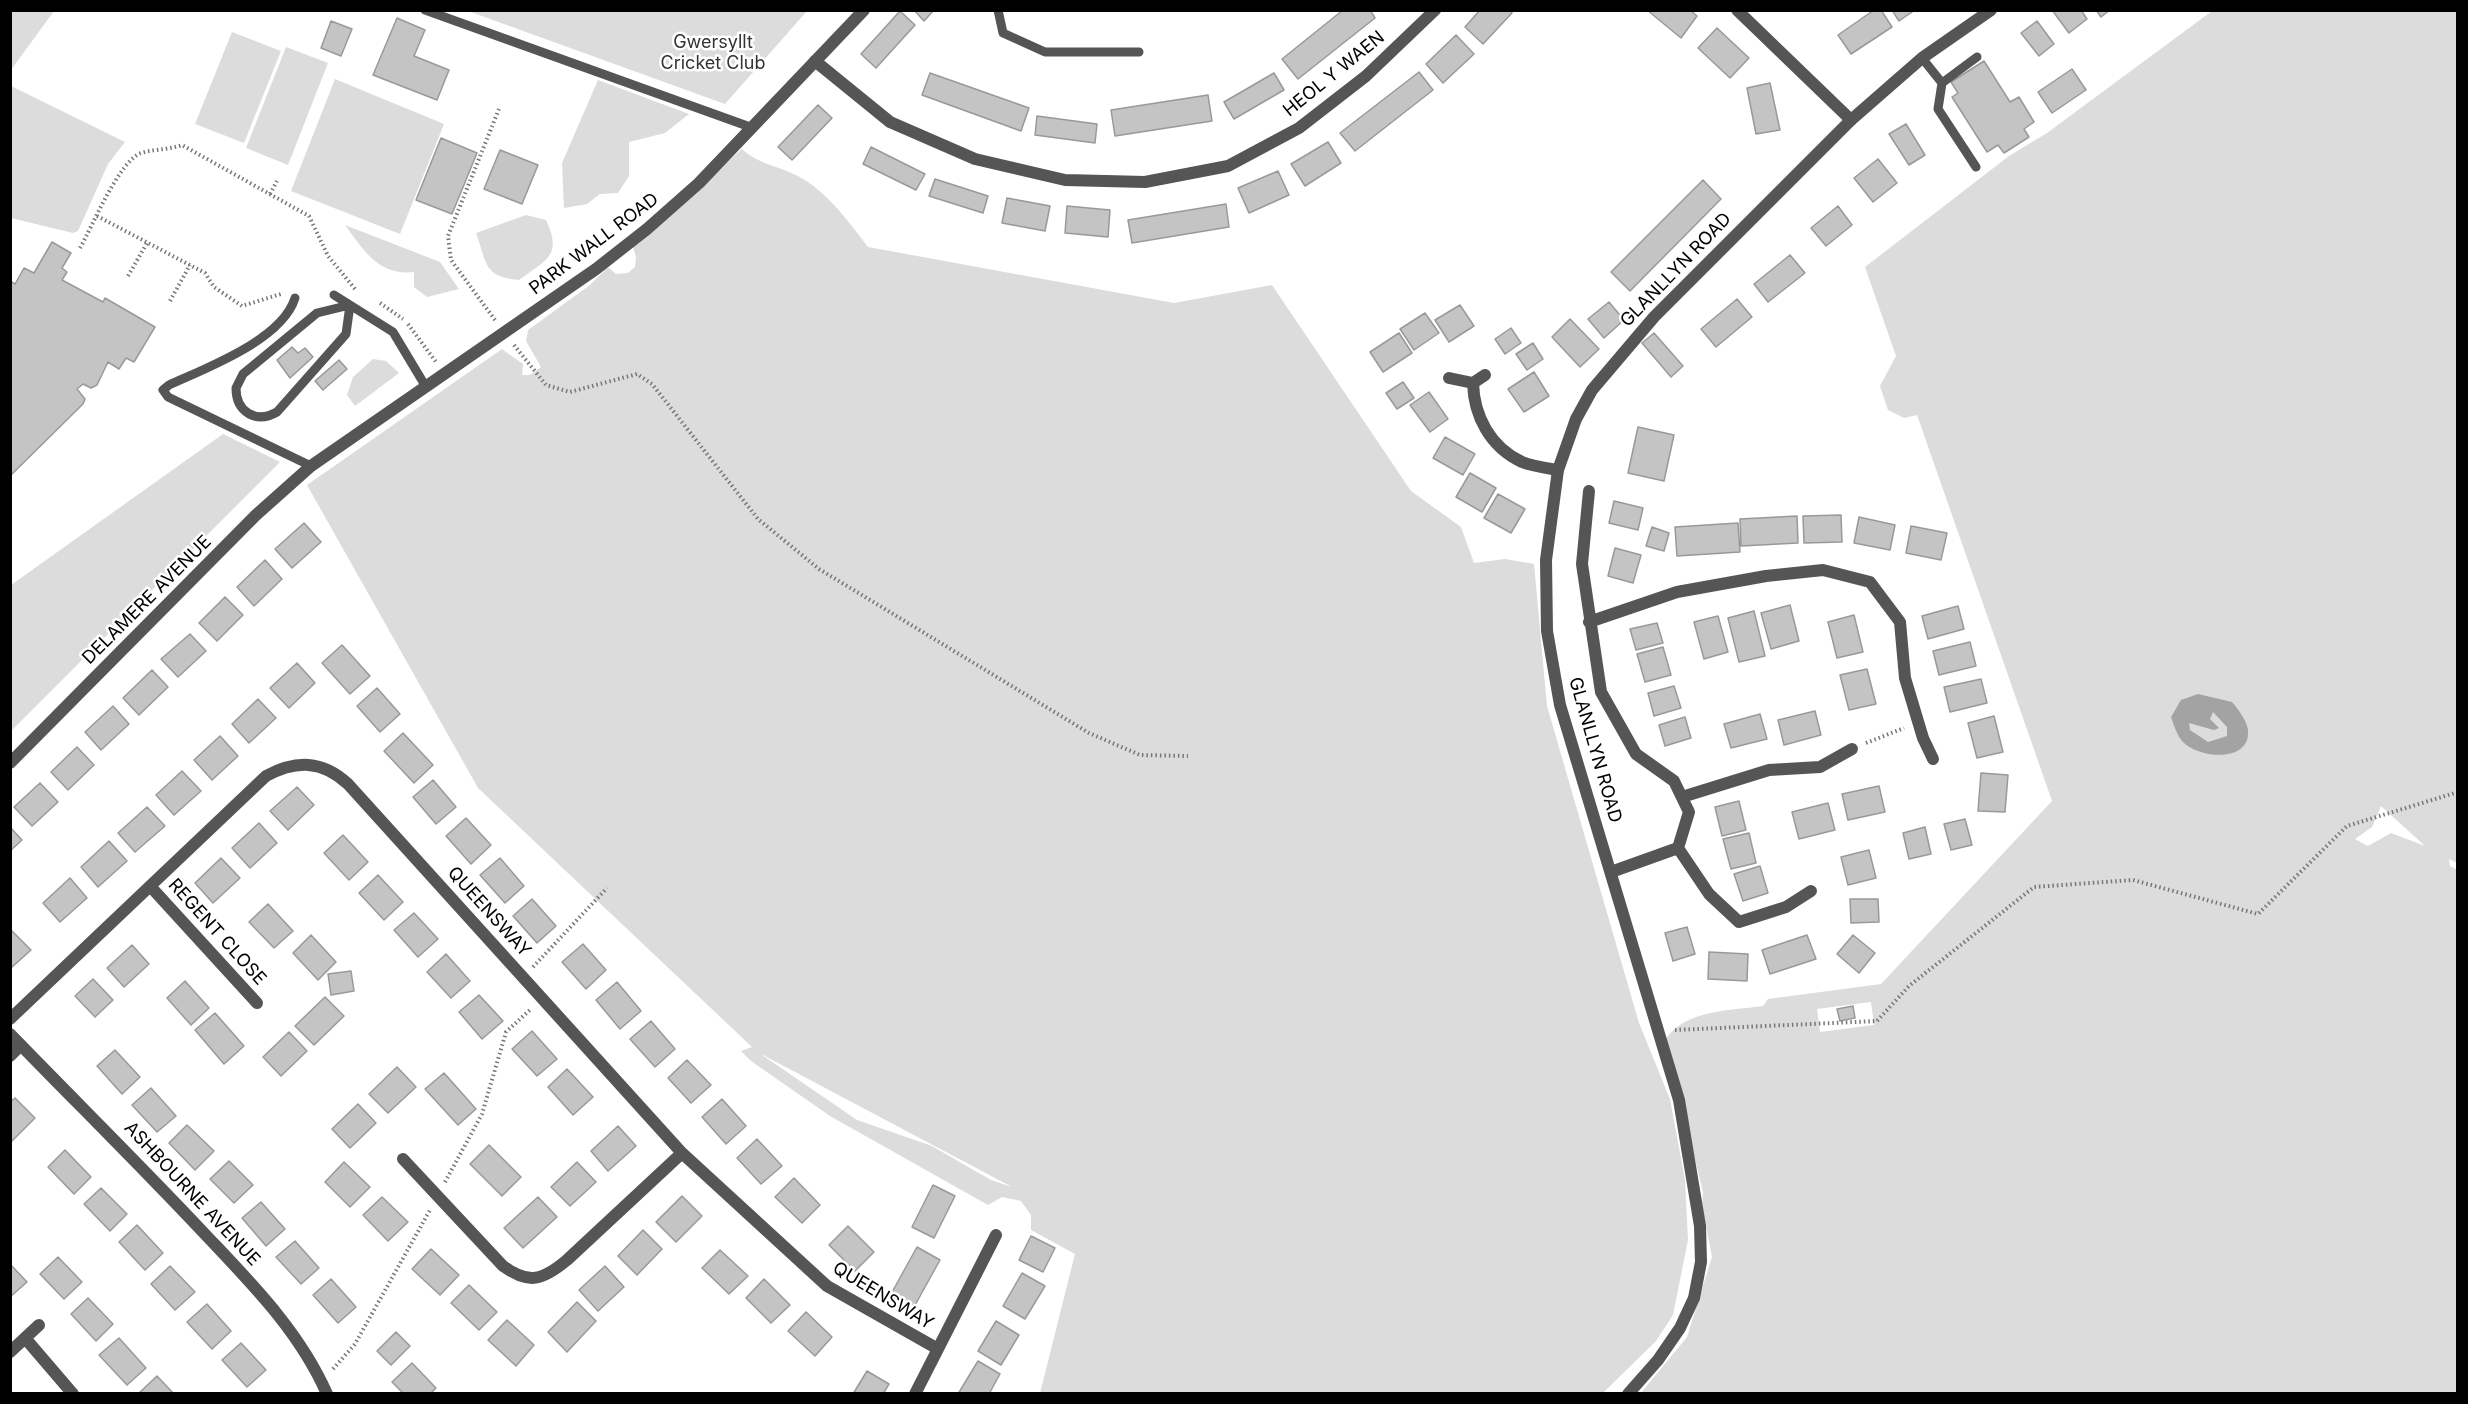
<!DOCTYPE html>
<html>
<head>
<meta charset="utf-8">
<style>
  body { margin:0 }
  #map { position:relative; width:2468px; height:1404px; overflow:hidden; background:#fff; font-family:Inter,sans-serif }
  canvas { display:block }
  .frame { position:absolute; inset:0; border:12px solid #000; pointer-events:none }
</style>
</head>
<body>
<div id="map">
<canvas width="2468" height="1404"></canvas>
<div class="frame"></div>
</div>
<script>
const ctx = document.querySelector('canvas').getContext('2d');
ctx.lineJoin = 'round';
function fillPath(path, color) {
  ctx.fillStyle = color;
  ctx.fill(path, 'evenodd');
}
function strokePath(path, color, width, dash) {
  ctx.strokeStyle = color;
  ctx.lineWidth = width;
  ctx.lineCap = dash ? 'butt' : 'round';
  ctx.setLineDash(dash || []);
  ctx.stroke(path);
}
function write(font, color, halo, rows, align = 'center') {
  ctx.font = font + ' Inter,sans-serif';
  ctx.lineWidth = 5;
  ctx.setLineDash([]);
  ctx.textBaseline = 'middle';
  ctx.strokeStyle = halo;
  ctx.fillStyle = color;
  for (const [text, x, y, turn = 0] of rows) {
    ctx.save();
    ctx.translate(x, y);
    ctx.rotate((+turn || 0) * Math.PI / 180);
    ctx.textAlign = isNaN(turn) ? turn : align;
    if (halo) ctx.strokeText(text, 0, 0);
    ctx.fillText(text, 0, 0);
    ctx.restore();
  }
}
fillPath(new Path2D(`
  M11 10 54 11 11 70 10 11Z
  M468 11H807L725 104Z
  M2212 11H2457V863L2449 859 2450 866 2458 870 2457 1393 1640 1394 1687 1337 1712 1257 1702 1206 1703 1192 1665 1040C1686 1009 1729 1011 1763 1006L1768 999 1881 984 2052 801 1917 415 1904 418 1888 410 1880 386 1896 356 1865 267 2009 156 2047 133ZM2381 806 2425 846 2391 833 2368 846 2355 839 2372 827ZM1871 1002 1874 1025 1820 1032 1817 1009Z
  M232 32 281 51 244 143 195 124Z
  M286 47 328 63 288 165 246 148Z
  M335 79 444 124 400 234 291 191Z
  M598 80 689 114 665 133 629 142V176L618 193 600 194 587 204 564 208 562 163Z
  M11 86 125 142 108 164 78 231 73 233 11 218Z
  M742 149C758 164 778 166 796 175 827 191 848 221 868 247L1174 303 1272 285 1411 491 1461 527 1474 563 1505 559 1534 564 1547 706 1639 1023 1670 1099 1685 1180 1688 1240 1673 1315 1656 1341 1603 1393H1040L1075 1254 1031 1230V1215L1021 1201 1002 1197 988 1205 830 1116 751 1061 741 1051 752 1047 478 788 307 485 502 349 523 364 522 375H530L541 367 526 341 528 330 590 285 608 267 616 274 628 273 635 267 636 257 633 247ZM762 1055H763L1012 1187 991 1180 932 1146 857 1120Z
  M526 215 546 220C563 256 546 260 519 280 483 277 487 263 476 233Z
  M345 225 440 262 459 289 427 297 414 287V272C379 276 364 251 345 225Z
  M373 359 386 361 399 373 355 406 347 395 353 377Z
  M223 434 280 462 11 731V585Z`), '#dcdcdc');
fillPath(new Path2D(`
  M2198 694 2232 702C2238 709 2247 721 2248 730 2251 763 2199 759 2183 742 2177 736 2174 725 2171 717L2181 700ZM2213 712 2227 727V736L2208 742 2190 730 2189 723 2214 730 2219 728 2210 719Z`), '#a3a3a3');
const building = new Path2D(`
  M914 10H934L924 21Z
  M1343 10H1370L1375 18 1298 79 1282 59Z
  M1480 10H1510L1512 13 1483 44 1465 27Z
  M1647 10H1690L1697 16 1681 38Z
  M1874 10H1881L1892 27 1851 54 1838 35Z
  M1892 10H1915L1899 21Z
  M2052 10H2081L2087 19 2069 33Z
  M2096 10H2110L2101 17Z
  M900 11 915 25 876 68 861 54Z
  M397 18 425 30 414 56 449 70 437 100 373 75Z
  M331 21 352 29 341 56 321 48Z
  M2037 21 2054 44 2039 56 2021 33Z
  M1717 28 1749 58 1730 78 1698 48Z
  M1456 35 1474 54 1443 83 1426 64Z
  M1984 61 2010 102 2019 97 2034 122 2024 129 2029 137 2004 153 1998 145 1987 152 1952 97 1958 93 1951 82Z
  M2072 69 2086 90 2052 113 2038 92Z
  M1419 72 1433 90 1355 151 1340 133Z
  M930 73 1029 108 1021 131 922 95Z
  M1274 73 1284 90 1234 119 1224 102Z
  M1770 83 1780 130 1756 134 1747 88Z
  M1208 95 1212 121 1115 136 1111 110Z
  M818 105 832 118 792 160 778 147Z
  M1037 116 1097 124 1095 143 1035 135Z
  M1906 124 1925 155 1909 165 1889 134Z
  M441 138 477 153 452 214 416 200Z
  M1328 142 1341 163 1305 186 1291 164Z
  M871 147 925 174 916 190 863 164Z
  M500 150 538 165 522 204 484 189Z
  M1878 159 1897 183 1873 202 1854 178Z
  M1278 171 1289 195 1249 213 1238 188Z
  M935 179 988 196 983 213 929 196Z
  M1703 180 1721 199 1630 291 1611 272Z
  M1007 198 1050 206 1045 231 1002 223Z
  M1226 204 1229 227 1132 243 1128 220Z
  M1067 206 1110 210 1108 237 1065 233Z
  M1838 206 1852 225 1826 246 1811 228Z
  M52 242 71 253 62 268 67 272 62 280 103 302 105 298 155 327 134 362 126 358 119 369 108 362 97 385 91 388 83 384 77 389 85 399 83 404 10 476V281L15 284 24 268 34 273Z
  M1790 255 1805 273 1768 302 1754 284Z
  M1737 299 1752 317 1716 347 1701 329Z
  M1609 302 1624 320 1604 338 1588 319Z
  M1460 305 1474 326 1449 342 1435 320Z
  M1425 313 1439 333 1414 350 1400 329Z
  M1570 319 1599 349 1580 367 1552 337Z
  M1511 328 1521 343 1505 354 1495 339Z
  M1399 333 1412 353 1383 372 1370 352Z
  M1654 333 1683 366 1671 377 1642 343Z
  M1533 343 1543 359 1527 370 1516 354Z
  M292 347 298 353 305 348 313 357 290 378 277 360Z
  M339 360 347 369 323 390 315 381Z
  M1534 372 1549 396 1524 412 1508 389Z
  M1403 382 1414 398 1397 409 1386 393Z
  M1429 392 1448 419 1430 432 1410 405Z
  M1638 427 1674 435 1664 481 1628 473Z
  M1445 437 1475 454 1463 475 1433 458Z
  M1470 473 1496 488 1482 512 1456 497Z
  M1498 494 1525 509 1511 533 1484 518Z
  M1614 501 1643 508 1638 530 1609 523Z
  M1841 515 1842 542 1804 543 1803 516Z
  M1797 516 1798 543 1741 546 1740 519Z
  M1859 517 1895 525 1890 550 1854 543Z
  M304 523 321 542 292 568 275 549Z
  M1738 523 1740 552 1677 556 1675 527Z
  M1911 526 1947 533 1941 560 1906 553Z
  M1652 527 1669 533 1664 551 1646 546Z
  M1615 548 1641 555 1633 583 1608 576Z
  M265 560 282 579 254 606 237 587Z
  M225 597 243 615 217 641 199 623Z
  M1790 605 1799 641 1771 649 1761 613Z
  M1958 606 1964 629 1928 639 1922 616Z
  M1754 611 1765 656 1739 662 1728 618Z
  M1854 615 1863 652 1837 658 1828 622Z
  M1718 616 1728 652 1704 659 1694 622Z
  M1657 623 1663 643 1636 650 1630 629Z
  M190 634 206 651 178 677 161 659Z
  M1970 642 1976 666 1939 675 1933 651Z
  M342 645 370 676 350 694 322 663Z
  M1663 647 1671 675 1645 682 1637 654Z
  M297 663 315 683 289 708 270 688Z
  M1867 669 1876 704 1849 710 1840 675Z
  M152 670 168 687 139 715 123 698Z
  M1981 679 1987 703 1950 712 1944 687Z
  M1674 686 1681 708 1654 716 1648 693Z
  M377 688 400 714 380 732 357 706Z
  M258 699 276 718 249 743 232 724Z
  M113 706 129 724 101 750 85 732Z
  M1815 711 1821 735 1784 745 1778 720Z
  M1760 714 1767 739 1731 748 1724 724Z
  M1994 716 2003 752 1977 758 1968 723Z
  M1685 717 1691 738 1665 746 1659 725Z
  M403 733 433 765 414 783 384 751Z
  M220 736 238 756 212 780 194 760Z
  M77 747 94 765 68 790 51 772Z
  M182 771 201 791 174 815 156 795Z
  M1981 773 2008 775 2005 812 1978 811Z
  M433 780 456 807 436 824 413 797Z
  M40 783 58 802 32 826 14 807Z
  M1879 786 1885 812 1848 820 1842 794Z
  M297 787 314 805 288 830 270 811Z
  M1739 801 1746 830 1722 836 1715 807Z
  M1828 803 1835 830 1799 839 1792 812Z
  M147 807 165 826 135 852 118 833Z
  M466 818 491 845 471 864 446 836Z
  M1965 819 1972 845 1951 850 1944 824Z
  M259 823 277 843 250 868 232 848Z
  M10 827 22 840 10 851Z
  M1925 827 1931 854 1909 859 1903 833Z
  M1749 833 1756 863 1731 869 1723 839Z
  M343 835 368 862 349 880 324 853Z
  M109 841 127 861 98 887 81 867Z
  M1869 850 1876 878 1848 885 1841 857Z
  M221 858 240 878 213 903 195 883Z
  M500 858 524 886 505 903 480 875Z
  M1760 866 1768 893 1743 901 1734 874Z
  M378 875 403 902 384 920 359 893Z
  M70 878 87 898 60 922 43 903Z
  M532 899 556 926 537 943 513 916Z
  M1850 899H1878L1879 922 1851 923Z
  M268 904 293 931 274 948 249 922Z
  M414 913 438 939 418 957 394 930Z
  M1687 927 1695 954 1673 961 1665 933Z
  M10 929 31 950 11 968H10Z
  M311 935 336 962 318 980 293 953Z
  M1807 935 1816 959 1770 974 1762 950Z
  M1853 935 1875 953 1859 973 1837 954Z
  M583 944 606 970 586 989 562 962Z
  M132 945 149 964 124 987 107 968Z
  M1709 952 1748 954 1747 981 1708 979Z
  M446 954 470 981 451 998 427 972Z
  M351 971 354 991 331 995 328 974Z
  M93 979 113 1000 95 1017 75 996Z
  M185 981 209 1008 191 1025 167 998Z
  M617 982 641 1011 620 1029 596 1000Z
  M479 995 503 1021 482 1039 459 1012Z
  M325 997 344 1016 314 1045 295 1026Z
  M1853 1006 1855 1018 1840 1021 1837 1009Z
  M215 1013 244 1046 224 1064 195 1030Z
  M651 1021 675 1049 655 1067 630 1039Z
  M532 1031 557 1059 537 1076 512 1049Z
  M289 1032 307 1051 281 1076 263 1057Z
  M115 1050 140 1077 122 1094 97 1066Z
  M687 1060 711 1085 691 1103 668 1078Z
  M397 1067 416 1087 388 1113 369 1094Z
  M567 1069 593 1097 573 1115 548 1087Z
  M444 1073 476 1109 458 1125 425 1089Z
  M151 1088 176 1116 157 1132 132 1105Z
  M15 1098 35 1118 10 1143V1102Z
  M722 1099 746 1126 726 1144 702 1117Z
  M358 1104 376 1123 350 1148 332 1129Z
  M187 1125 214 1151 195 1170 169 1143Z
  M618 1126 636 1146 608 1171 591 1151Z
  M757 1139 782 1166 761 1184 737 1158Z
  M489 1145 521 1177 502 1196 470 1164Z
  M65 1150 91 1177 74 1194 48 1167Z
  M229 1161 253 1185 234 1203 210 1179Z
  M344 1162 370 1187 350 1207 325 1182Z
  M577 1162 596 1182 570 1206 551 1187Z
  M794 1178 820 1205 802 1223 775 1197Z
  M933 1185 955 1196 934 1238 912 1227Z
  M101 1188 127 1214 110 1231 84 1204Z
  M682 1196 702 1216 676 1242 656 1222Z
  M382 1197 408 1222 388 1241 363 1215Z
  M538 1197 557 1217 523 1248 504 1228Z
  M261 1202 285 1229 266 1246 242 1218Z
  M137 1225 163 1253 145 1270 119 1242Z
  M848 1226 874 1252 855 1271 829 1245Z
  M643 1230 662 1249 637 1275 618 1256Z
  M1031 1236 1055 1248 1043 1272 1019 1260Z
  M295 1241 319 1268 301 1284 276 1257Z
  M917 1247 940 1260 914 1307 891 1294Z
  M431 1249 459 1275 440 1295 412 1269Z
  M720 1250 748 1276 729 1294 702 1268Z
  M58 1257 82 1282 64 1299 40 1274Z
  M10 1264 27 1282 10 1297Z
  M170 1266 195 1292 175 1310 151 1284Z
  M605 1266 624 1287 598 1311 579 1290Z
  M1022 1273 1045 1286 1025 1319 1003 1306Z
  M331 1279 356 1307 338 1323 313 1295Z
  M764 1279 790 1305 771 1323 746 1298Z
  M469 1285 497 1312 479 1330 451 1303Z
  M88 1298 113 1324 96 1341 71 1314Z
  M577 1302 596 1321 567 1352 548 1332Z
  M207 1304 231 1331 212 1349 187 1322Z
  M806 1312 832 1337 815 1356 788 1331Z
  M507 1320 534 1345 516 1366 488 1340Z
  M996 1321 1019 1335 1001 1365 978 1351Z
  M396 1332 410 1346 391 1365 377 1351Z
  M119 1338 146 1368 127 1385 99 1355Z
  M241 1343 266 1370 247 1387 222 1360Z
  M978 1361 1000 1374 989 1394H958Z
  M412 1363 436 1388 430 1394H404L392 1382Z
  M867 1371 889 1384 883 1394H853Z
  M157 1376 174 1394H138Z`);
fillPath(building, '#c4c4c4');
strokePath(building, '#999', 1.5);
strokePath(new Path2D(`
  M270 194 277 181
  M97 216 205 273 214 287 242 306 281 294
  M80 248C92 227 119 161 141 153 154 149 168 150 182 145L309 216 328 256 355 289
  M128 276 147 243
  M170 301 190 265
  M380 303 403 319
  M495 320 451 260 448 236 499 109
  M408 324 436 362
  M514 345 546 385 570 392 637 374 652 384 758 519 819 569 1089 733 1140 755 1188 756
  M1866 743 1904 728
  M533 967 607 888
  M1675 1030 1877 1021 1909 986 2034 887 2133 880 2258 914 2347 826 2458 792
  M445 1182 482 1114 506 1032 531 1009
  M333 1369 355 1344 430 1210`), '#777', 4, [1.5, 3]);
strokePath(new Path2D(`
  M425 10 753 128
  M998 10 1003 33 1045 52H1139
  M1922 58 1942 83 1938 109 1976 167
  M1942 83 1977 57
  M334 295 393 332 426 387
  M295 298C282 340 206 368 169 385L163 390 168 397 311 466
  M350 305 346 334 277 412C256 424 236 412 236 388L243 374 317 313Z`), '#555', 9);
strokePath(new Path2D(`
  M1737 10 1851 120
  M815 61 890 122 975 159 1065 180 1145 182 1228 166 1299 128 1366 76 1435 10
  M1449 378 1473 383C1474 416 1490 447 1522 462 1532 466 1546 468 1558 470
  M1473 383 1485 375
  M1589 491 1582 564 1601 692 1636 754 1674 781 1689 812 1678 848 1611 872
  M1589 622 1677 592 1766 576 1823 570 1870 582 1900 622 1905 678 1923 738 1933 759
  M1682 797 1769 770 1820 767 1852 749
  M1678 848 1709 894 1739 922 1786 907 1811 891
  M150 886 257 1003
  M10 1019 266 776C296 760 322 760 348 784L682 1153 827 1286 938 1349
  M10 1034C74 1100 139 1164 202 1231 249 1281 299 1330 327 1394
  M10 1056 21 1045
  M403 1159 503 1266C529 1285 543 1280 567 1260L682 1153
  M25 1338 73 1394
  M10 1352 39 1325
  M915 1394 996 1235`), '#555', 12);
strokePath(new Path2D(`
  M10 763 256 515 311 466 596 269 647 229 699 183 864 10
  M1628 1394 1658 1360 1680 1328 1694 1298 1701 1262 1700 1226 1679 1100 1560 705 1547 631 1546 560 1558 470 1576 419 1592 390 1654 317 1851 120 1922 58 1991 10`), '#555', 12);
write('18px', '#333', '#fff', [
  ["Gwersyllt",713,43],
  ["Cricket Club",713,64]
]);
write('18px', '#000', '#fff', [
  ["HEOL Y WAEN",1334,74,-39],
  ["PARK WALL ROAD",594,244,-37],
  ["GLANLLYN ROAD",1676,270,-46],
  ["DELAMERE AVENUE",147,600,-45],
  ["GLANLLYN ROAD",1595,750,74],
  ["QUEENSWAY",489,912,48],
  ["REGENT CLOSE",217,932,48],
  ["ASHBOURNE AVENUE",192,1194,47],
  ["QUEENSWAY",883,1296,31]
]);
</script>
</body>
</html>
